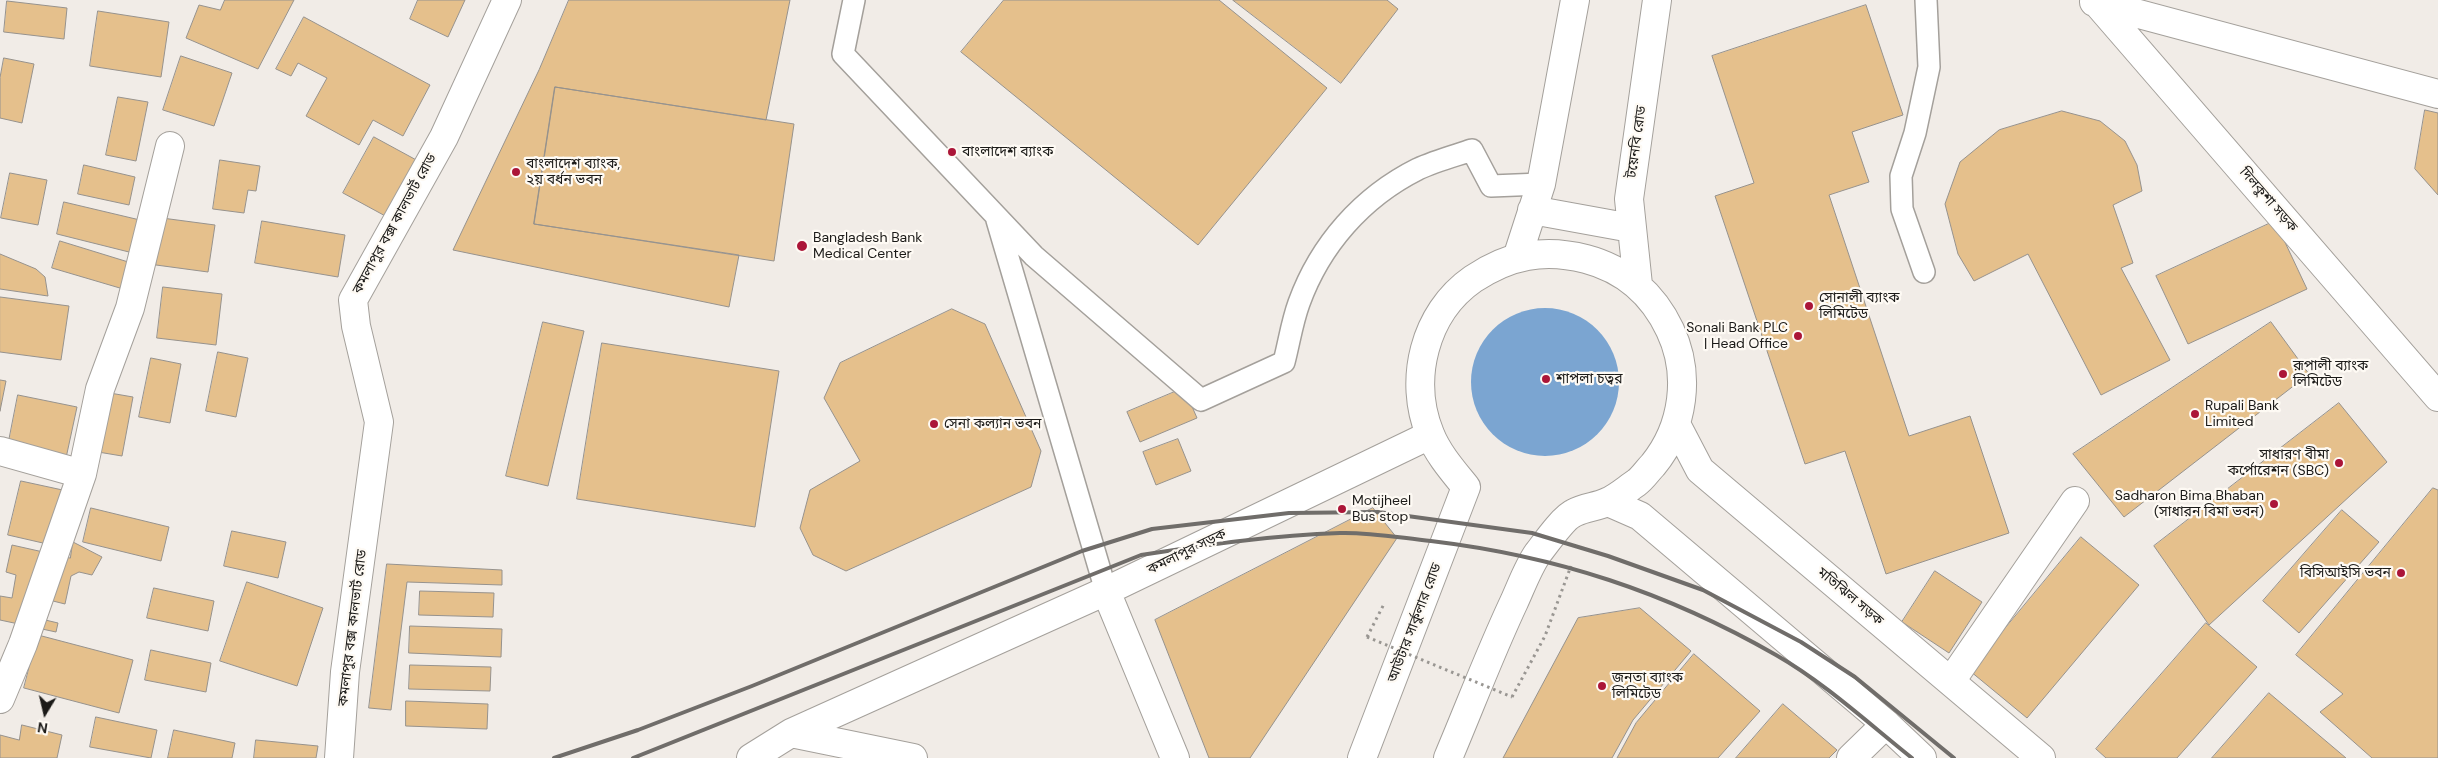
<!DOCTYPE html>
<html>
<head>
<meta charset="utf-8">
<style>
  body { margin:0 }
  #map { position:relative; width:2438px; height:758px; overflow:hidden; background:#f1ece7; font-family:"DM Sans",sans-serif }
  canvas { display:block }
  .north { position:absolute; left:20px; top:688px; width:50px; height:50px; -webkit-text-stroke:4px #fefaf4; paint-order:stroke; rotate:189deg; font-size:14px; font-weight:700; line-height:20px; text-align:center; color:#1b1a18 }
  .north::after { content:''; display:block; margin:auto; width:18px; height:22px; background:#1b1a18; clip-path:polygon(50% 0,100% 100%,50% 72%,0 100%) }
</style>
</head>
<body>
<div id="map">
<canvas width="2438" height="758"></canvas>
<div class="north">N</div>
</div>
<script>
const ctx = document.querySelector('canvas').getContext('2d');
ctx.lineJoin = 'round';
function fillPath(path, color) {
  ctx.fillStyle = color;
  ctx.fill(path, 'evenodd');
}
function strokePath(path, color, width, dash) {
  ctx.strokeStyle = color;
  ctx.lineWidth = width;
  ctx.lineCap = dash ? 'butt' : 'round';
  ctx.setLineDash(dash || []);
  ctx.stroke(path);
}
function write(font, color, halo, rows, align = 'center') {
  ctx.font = font + ' "DM Sans","Noto Sans Bengali",sans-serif';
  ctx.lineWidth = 4.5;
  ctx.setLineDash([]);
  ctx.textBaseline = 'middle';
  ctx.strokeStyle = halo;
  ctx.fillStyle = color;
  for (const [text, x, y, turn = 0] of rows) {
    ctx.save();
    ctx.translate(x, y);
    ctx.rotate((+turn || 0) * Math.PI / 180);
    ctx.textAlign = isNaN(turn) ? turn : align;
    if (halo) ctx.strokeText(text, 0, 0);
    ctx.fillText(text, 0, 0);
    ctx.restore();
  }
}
fillPath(new Path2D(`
  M1471 382a74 74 0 1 1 148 0a74 74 0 1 1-148 0Z`), '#7ba5d1');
const building = new Path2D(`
  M225 0H294L258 69 186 38 199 5 220 10Z
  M418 0H465L448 37 410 19Z
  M569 0H790L766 120 555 87 534 224 739 255 729 307 453 250 539 70Z
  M1004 0H1219L1327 88 1198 245 961 52Z
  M1233 0H1387L1398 9 1341 83Z
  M7 1 67 8 64 39 4 32Z
  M1866 5 1903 115 1852 132 1869 182 1829 195 1909 436 1970 416 2009 533 1886 574 1845 451 1805 464 1715 196 1754 183 1712 56Z
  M98 11 169 22 161 77 90 66Z
  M304 17 430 85 403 136 373 120 359 145 306 116 327 78 298 63 291 76 276 69Z
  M181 56 232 73 214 126 163 110Z
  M4 58 34 64 22 123 0 118V78Z
  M555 87 794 124 774 261 534 224Z
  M118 97 148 102 136 161 106 155Z
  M2425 110 2438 113V195L2415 169Z
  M2062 111 2100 121 2125 141 2137 165 2142 191 2113 205 2133 263 2121 268 2170 360 2101 395 2028 254 1974 281 1958 254 1945 204 1960 162 1999 130Z
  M374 137 420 162 389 218 343 193Z
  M220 160 260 166 256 191 248 190 244 213 213 209Z
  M84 165 135 177 129 205 78 194Z
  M10 173 47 180 38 225 1 218Z
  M64 202 140 220 133 253 57 234Z
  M162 218 215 225 208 272 156 265Z
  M262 221 345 235 338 277 255 263Z
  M2275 221 2307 289 2188 344 2156 276Z
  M60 241 138 265 130 291 52 268Z
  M0 254 36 269 45 277 48 296 0 289Z
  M163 287 222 294 216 345 157 338Z
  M0 297 69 306 61 360 0 352Z
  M952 309 985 324 1041 451 1031 487 846 571 813 555 800 528 810 490 860 461 824 398 840 363Z
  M543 322 584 331 548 486 506 476Z
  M2271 322 2309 374 2124 517 2073 454Z
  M602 343 779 371 755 527 577 499Z
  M218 352 248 358 236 417 206 411Z
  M151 358 181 364 170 423 139 417Z
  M0 380 6 381 0 411Z
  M1184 388 1197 418 1140 442 1127 412Z
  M104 392 133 397 122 456 92 451Z
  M18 395 77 407 66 458 8 446Z
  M2339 403 2387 462 2209 625 2154 546Z
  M1178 439 1191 471 1156 485 1143 452Z
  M21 481 81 494 69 549 8 535Z
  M2433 488 2438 490V758H2372L2320 712 2343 694 2296 655Z
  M91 508 169 527 161 561 83 542Z
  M1373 508 1397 538 1250 758H1209L1155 620Z
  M2342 510 2379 542 2299 633 2263 601Z
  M232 531 286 542 278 578 224 566Z
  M2081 537 2139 585 2027 718 1970 671Z
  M73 542 102 557 92 575 79 572 71 576 65 604 41 598 37 618 58 623 56 632 0 620V596L12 598 16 575 6 572 12 545 70 558Z
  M387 564 502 570V585L407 582 391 710 369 708Z
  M1935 571 1982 602 1949 653 1902 622Z
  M247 582 323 608 297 686 220 661Z
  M154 588 214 601 208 631 147 618Z
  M420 591 494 593 493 617 419 615Z
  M1640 608 1691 651 1633 720 1612 758H1503L1578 618Z
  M2206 623 2257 667 2177 758H2106L2096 749Z
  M410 626 502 629 501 657 409 653Z
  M38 635 133 660 119 713 24 688Z
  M151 650 211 663 206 692 145 680Z
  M1694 654 1760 711 1718 758H1617L1636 723Z
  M410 665 491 667 490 691 409 689Z
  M2269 693 2346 758H2212Z
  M406 701 488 704 487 729 406 726Z
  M1783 704 1837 750 1829 758H1736Z
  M96 717 157 730 151 758 90 747Z
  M22 725 62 735 57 758H0V735L19 740Z
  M174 730 235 743 232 758H168Z
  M256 740 318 746 316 758H254Z`);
fillPath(building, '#e5c08c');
strokePath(building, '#96928d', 1);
const service = new Path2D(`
  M854 0 843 54 1034 256 1201 400 1284 362C1289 343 1292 322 1299 303 1320 245 1362 197 1418 169 1435 161 1454 156 1472 150L1491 186 1541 184
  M997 220 1106 591
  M1924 272 1902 209 1901 176 1915 133 1929 67 1926 0`);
const minor = new Path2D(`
  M0 451 82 474
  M1106 591 1175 758
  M1951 681 2075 501
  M0 699 23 644 82 474 100 389 130 308 170 146
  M791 733 1106 591 1430 435
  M751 758 791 733 913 758
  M1851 758 1886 724`);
const tertiary = new Path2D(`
  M2094 2 2438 94
  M2097 3 2438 397
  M339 758 345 672 379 422 356 326 353 300 444 137 507 0`);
const primary = new Path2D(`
  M1532 210 1631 228
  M1517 258 1541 184 1575 0
  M1638 285 1629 199 1657 0
  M1676 424 1700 470 2041 758
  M1608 502 1640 516 1886 724 1922 758
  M1362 758 1466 487C1453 471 1438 454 1430 434 1408 380 1424 313 1473 279 1509 255 1544 248 1586 259 1624 269 1653 294 1670 330 1691 374 1684 427 1653 465 1647 471 1643 478 1636 483 1627 489 1617 498 1607 502 1597 507 1584 507 1574 513 1564 517 1545 544 1538 553 1528 567 1521 587 1514 602 1490 653 1470 706 1448 758`);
strokePath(service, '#a4a09b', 24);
strokePath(minor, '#a4a09b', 30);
strokePath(tertiary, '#a4a09b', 30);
strokePath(primary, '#a4a09b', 30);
strokePath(new Path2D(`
  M1367 637 1384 604
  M1512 697 1545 636 1571 566`), '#999692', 3, [2.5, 4]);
strokePath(service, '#fff', 21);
strokePath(minor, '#fff', 28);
strokePath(tertiary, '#fff', 28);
strokePath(primary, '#fff', 28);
strokePath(new Path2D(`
  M554 758 638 730 752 686 1082 551 1152 529 1289 513 1378 512 1532 533 1608 556 1703 590 1801 642 1855 677 1954 758
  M633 758 1141 555C1207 545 1273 535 1340 533 1369 532 1401 538 1431 541 1556 556 1666 592 1776 655 1825 683 1868 723 1912 758`), '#706d6a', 4);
strokePath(new Path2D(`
  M1367 637 1512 697`), '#999692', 3, [2.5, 4]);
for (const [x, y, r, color] of [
  [952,152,5,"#ab1538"],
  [516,172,5,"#ab1538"],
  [802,246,6,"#ab1538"],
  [1809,306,5,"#ab1538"],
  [1798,336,5,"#ab1538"],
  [2283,374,5,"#ab1538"],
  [1546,379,5,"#ab1538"],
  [2195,414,5,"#ab1538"],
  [934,424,5,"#ab1538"],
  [2339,463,5,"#ab1538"],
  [2274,504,5,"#ab1538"],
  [1342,509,5,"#ab1538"],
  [2401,573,5,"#ab1538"],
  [1602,686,5,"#ab1538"]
]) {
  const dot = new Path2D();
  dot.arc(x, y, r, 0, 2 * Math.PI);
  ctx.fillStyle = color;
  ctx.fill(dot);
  strokePath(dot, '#fefaf4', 2);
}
write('14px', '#1b1a18', '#fefaf4', [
  ["টয়েনবি রোড",1637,142,-82],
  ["দিলকুশা সড়ক",2268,200,49],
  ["কমলাপুর বক্স কালভার্ট রোড",395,224,-61],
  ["কমলাপুর সড়ক",1187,552,-26],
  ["মতিঝিল সড়ক",1850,597,40],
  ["আউটার সার্কুলার রোড",1415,623,-69],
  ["কমলাপুর বক্স কালভার্ট রোড",353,628,-83]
]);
write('14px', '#1b1a18', '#fefaf4', [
  ["বাংলাদেশ ব্যাংক",962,152],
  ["বাংলাদেশ ব্যাংক,",526,164],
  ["২য় বর্ধন ভবন",526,180],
  ["Bangladesh Bank",813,238],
  ["Medical Center",813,254],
  ["সোনালী ব্যাংক",1819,298],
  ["লিমিটেড",1819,314],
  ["Sonali Bank PLC",1788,328,"right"],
  ["| Head Office",1788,344,"right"],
  ["রূপালী ব্যাংক",2293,366],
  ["লিমিটেড",2293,382],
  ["শাপলা চত্বর",1556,379],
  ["Rupali Bank",2205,406],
  ["Limited",2205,422],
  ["সেনা কল্যান ভবন",944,424],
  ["সাধারণ বীমা",2329,455,"right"],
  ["কর্পোরেশন (SBC)",2329,471,"right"],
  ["Sadharon Bima Bhaban",2264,496,"right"],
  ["(সাধারন বিমা ভবন)",2264,512,"right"],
  ["Motijheel",1352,501],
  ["Bus stop",1352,517],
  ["বিসিআইসি ভবন",2391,573,"right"],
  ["জনতা ব্যাংক",1612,678],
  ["লিমিটেড",1612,694]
], 'left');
</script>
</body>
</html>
